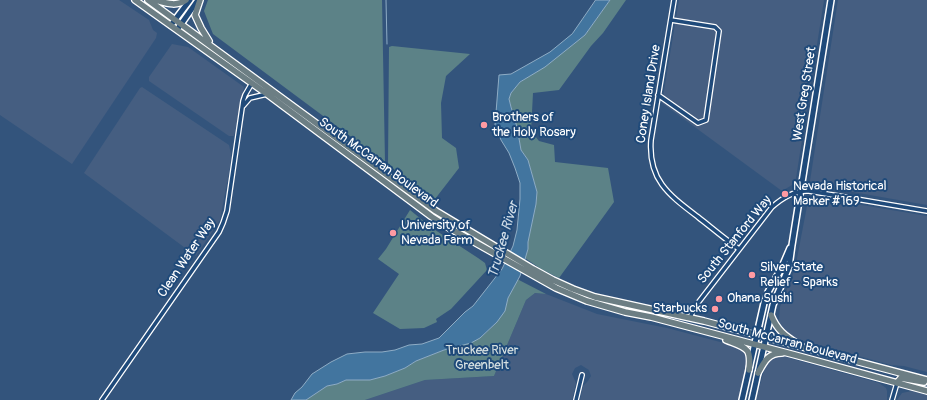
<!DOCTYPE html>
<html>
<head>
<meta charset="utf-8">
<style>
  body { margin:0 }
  canvas { display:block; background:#33547c }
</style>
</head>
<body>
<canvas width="927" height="400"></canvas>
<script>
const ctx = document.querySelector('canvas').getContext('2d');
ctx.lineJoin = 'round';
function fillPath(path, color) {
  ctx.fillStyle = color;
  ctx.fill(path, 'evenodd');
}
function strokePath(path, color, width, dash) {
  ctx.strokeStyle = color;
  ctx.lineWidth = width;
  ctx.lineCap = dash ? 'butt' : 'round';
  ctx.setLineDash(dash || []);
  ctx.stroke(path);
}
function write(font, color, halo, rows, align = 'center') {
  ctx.font = font + ' Pangolin,sans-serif';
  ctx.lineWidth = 4;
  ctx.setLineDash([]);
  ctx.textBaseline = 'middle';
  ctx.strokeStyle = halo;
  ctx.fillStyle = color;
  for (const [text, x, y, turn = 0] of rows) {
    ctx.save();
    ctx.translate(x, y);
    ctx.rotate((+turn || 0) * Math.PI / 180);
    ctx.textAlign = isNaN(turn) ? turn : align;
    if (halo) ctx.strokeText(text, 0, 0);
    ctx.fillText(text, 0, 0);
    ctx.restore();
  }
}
fillPath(new Path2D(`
  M0 0H119L149 20 153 30 157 33 156 38 72 164 0 115Z
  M679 0H824L796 178 795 183 792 185 782 191 662 103Z
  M838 0H927V205L813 185 810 181Z
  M172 44 188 47 244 87 234 136H229L149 81V77Z
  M142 87 229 145 231 154 230 167 220 220 196 256 84 173 140 88Z
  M814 197 927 216V372L904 366 891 365 797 339 790 335 779 322 780 307 795 269 808 201Z
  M535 293 546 294 597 314 667 328 739 347 747 353 748 365 740 400H580L583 386 588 381 591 376 589 370 581 365 575 368 572 374 576 383 572 400H365L425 380 494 376 526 300Z
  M775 356H782L879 383 886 388 887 391V400H756L766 363Z
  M912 391 927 395V400H897L902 393Z`), '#455e81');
fillPath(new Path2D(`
  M208 0H382L385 162 213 34 204 11Z
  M610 0H626L603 33 591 46 559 90 533 93 531 131 539 141 554 145 555 162 608 168 614 202 559 278 541 269 525 258 528 249 527 245 536 204 537 192 528 160 521 150 517 127 509 99 511 93 519 83 558 56 585 35Z
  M392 46 470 54 446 76 441 103 442 138 456 148 459 168 435 199 388 165 389 47Z
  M410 210 432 228 478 258 485 263 487 270 451 309 436 319 437 322 424 328 400 329 373 313 399 274 378 259 386 249Z
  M517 279 546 294 535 293 526 300 494 376 425 380 365 400H306L327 386 337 384 346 380H370L385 376 405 368 416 361 444 350 480 338 492 327 502 315 508 298Z`), '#5c8287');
const water = new Path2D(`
  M596 0H610L585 35 545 67 520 82 511 93 509 99 511 107 517 127 521 150 528 160 537 192 536 204 528 242V249L520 276 508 298 505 311 497 322 480 338 471 343 444 350 416 361 405 368 385 376 370 380H346L337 384 327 386 306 400H291L295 393 302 387 312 374 331 362 347 354 365 352H382L395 350 409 345 422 344 439 338 465 312 473 306 502 269 513 246 517 230 520 199V183L515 168 509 153 501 140 495 125 499 75 511 74 550 52 572 34Z`);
fillPath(water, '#42759f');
strokePath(water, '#8eacc5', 1);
strokePath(new Path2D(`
  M386 0 387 44`), '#8eacc5', 1);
const minor = new Path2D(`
  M674 0 651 140C648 180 669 195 698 217 712 228 725 239 739 249
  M658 95 698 123 706 120 719 31 715 27 671 20
  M243 106 250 98 267 94
  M690 318 694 308 772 207C782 198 795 190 809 191L927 211
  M102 400 219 232 223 223 227 211 243 101 245 95 252 83
  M576 400 582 375
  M892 400 897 383`);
const secondary = new Path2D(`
  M171 25 190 0
  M179 27 198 0
  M742 400 764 303 768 292 781 269 790 248
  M752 400 773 305 789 267 792 245 831 0`);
const primary = new Path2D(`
  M135 0 267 94 432 217 451 229 556 288 587 301 625 312 651 317 795 355 927 391
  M148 0 436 211 533 269 553 280 573 289 595 297 704 321 927 380
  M155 0C166 3 176 7 186 0
  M200 0 195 15 201 28 209 41
  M771 315C777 330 785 336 798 344
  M726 340C746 348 752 347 749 370
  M758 373C764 362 768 353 782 353
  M897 383 901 378 924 382`);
strokePath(minor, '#fff', 6);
strokePath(secondary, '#fff', 8);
strokePath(primary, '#fff', 8);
strokePath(minor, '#1f4a7a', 3.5);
strokePath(secondary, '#1f4a7a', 5);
strokePath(primary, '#6c7e84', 5.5);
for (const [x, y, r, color] of [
  [484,125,4,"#ff9aa2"],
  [785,194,4,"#ff9aa2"],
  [393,233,4,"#ff9aa2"],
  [752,275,4,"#ff9aa2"],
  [719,299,4,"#ff9aa2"],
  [715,309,4,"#ff9aa2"]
]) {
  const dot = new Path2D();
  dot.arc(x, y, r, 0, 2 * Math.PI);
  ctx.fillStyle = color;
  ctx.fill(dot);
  strokePath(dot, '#1f4a7a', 1.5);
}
write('13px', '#fff', '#1f4a7a', [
  ["Coney Island Drive",649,94,-81],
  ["West Greg Street",805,94,-81],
  ["South McCarran Boulevard",378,163,36],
  ["South Stanford Way",735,240,-51],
  ["Clean Water Way",187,258,-56],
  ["South McCarran Boulevard",787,342,15]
]);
write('13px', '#fff', '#1f4a7a', [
  ["Brothers of",492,118],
  ["the Holy Rosary",492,133],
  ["Nevada Historical",793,187],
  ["Marker #169",793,202],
  ["University of",401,226],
  ["Nevada Farm",401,241],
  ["Silver State",760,268],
  ["Relief - Sparks",760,283],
  ["Ohana Sushi",727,299],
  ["Starbucks",707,309,"right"]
], 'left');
write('13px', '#d6e0e1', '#1f4a7a', [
  ["Truckee River",482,351],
  ["Greenbelt",482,366]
]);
write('italic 14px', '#d0dce7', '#1f4a7a', [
  ["Truckee River",504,240,-74]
]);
</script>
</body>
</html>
